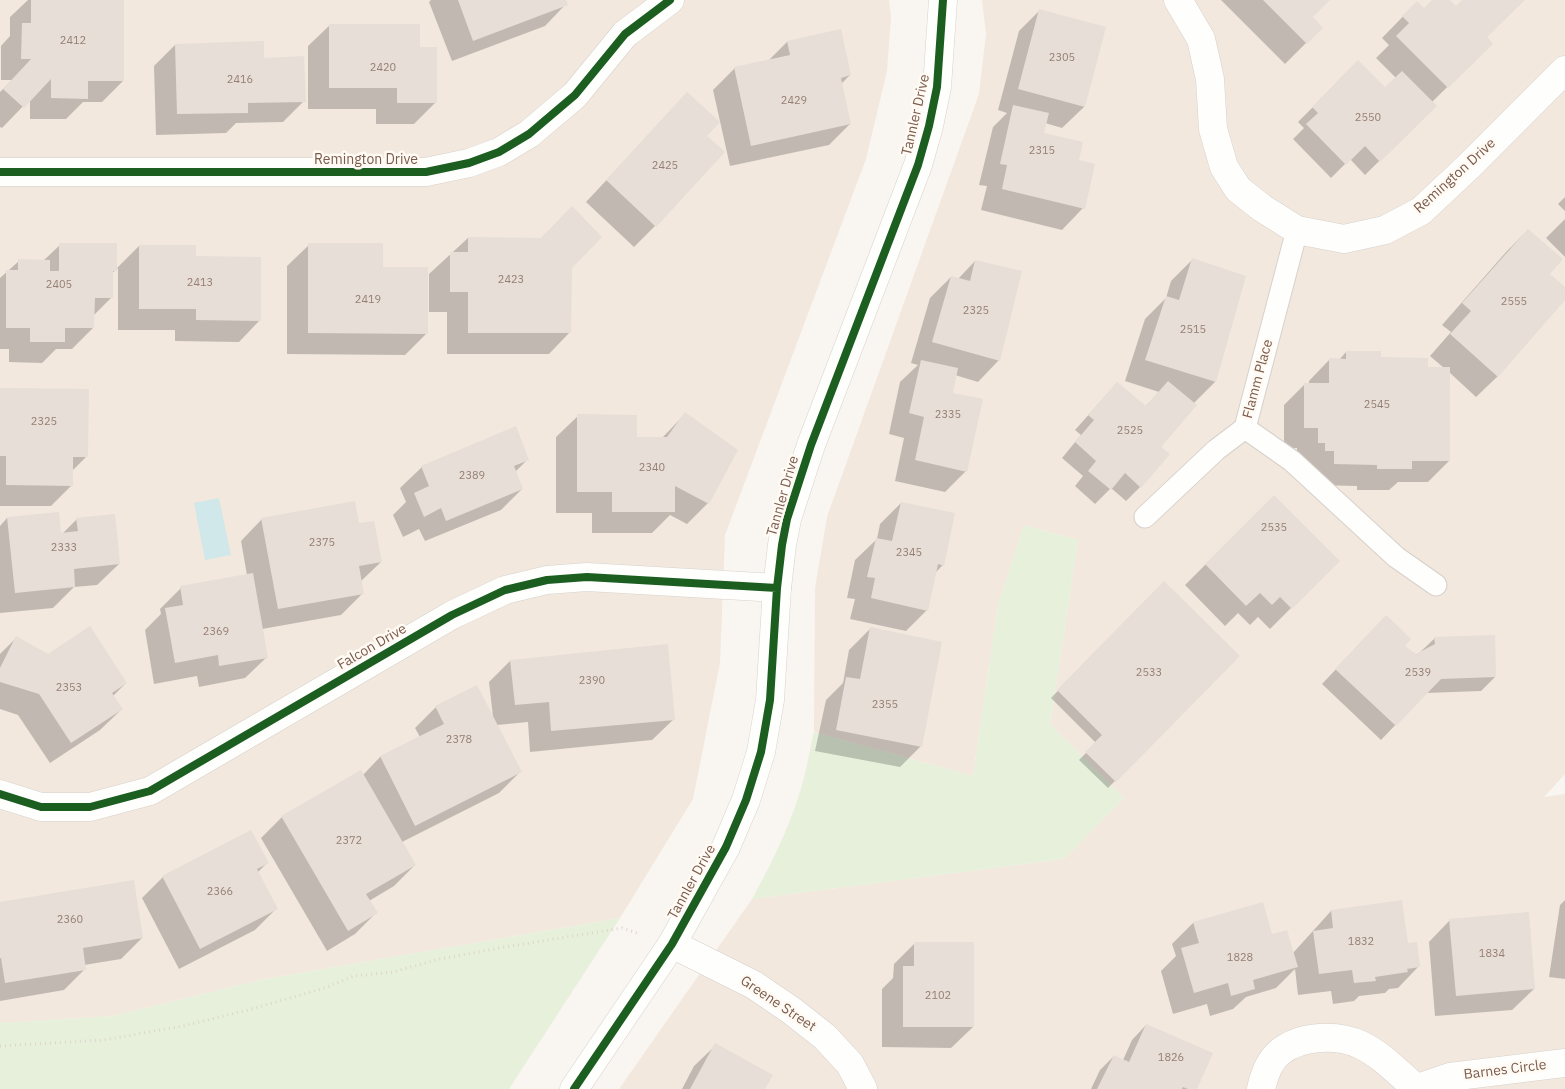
<!DOCTYPE html>
<html>
<head>
<meta charset="utf-8">
<style>
  body { margin:0 }
  canvas { display:block; background:#f9f5f0 }
</style>
</head>
<body>
<canvas width="1565" height="1089"></canvas>
<script>
const ctx = document.querySelector('canvas').getContext('2d');
ctx.lineJoin = 'round';
function fillPath(path, color) {
  ctx.fillStyle = color;
  ctx.fill(path, 'evenodd');
}
function strokePath(path, color, width, dash) {
  ctx.strokeStyle = color;
  ctx.lineWidth = width;
  ctx.lineCap = dash ? 'butt' : 'round';
  ctx.setLineDash(dash || []);
  ctx.stroke(path);
}
function write(font, color, halo, rows, align = 'center') {
  ctx.font = font + ' "IBM Plex Sans",sans-serif';
  ctx.lineWidth = 5;
  ctx.setLineDash([]);
  ctx.textBaseline = 'middle';
  ctx.strokeStyle = halo;
  ctx.fillStyle = color;
  for (const [text, x, y, turn = 0] of rows) {
    ctx.save();
    ctx.translate(x, y);
    ctx.rotate((+turn || 0) * Math.PI / 180);
    ctx.textAlign = isNaN(turn) ? turn : align;
    if (halo) ctx.strokeText(text, 0, 0);
    ctx.fillText(text, 0, 0);
    ctx.restore();
  }
}
fillPath(new Path2D(`
  M0 0H889L891 17 887 71 866 159 725 535 720 663 693 799 620 918 265 979 113 1016 0 1023Z
  M982 0H1565V774L1544 797 1565 794V1089H619L752 899 1064 859 1124 798 1050 724 1078 540 1024 525 998 605 973 776 814 732 815 588 827 517 979 94 986 34Z`), '#f2e8de');
fillPath(new Path2D(`
  M1024 525 1078 540 1050 724 1124 798 1064 859 752 899C773 861 793 820 804 778 808 763 810 747 814 732L973 776 998 605Z
  M620 918 509 1089H0V1023L113 1016 265 979Z`), '#e7f0db');
fillPath(new Path2D(`
  M219 498 231 555 205 560 194 503Z`), '#d0e8ea');
fillPath(new Path2D(`
  M28 0H123V81L102 102H83L66 119H30V99L2 128 0 127V92L12 80H1V46L10 36V17Z
  M431 0H565L566 4 545 26 452 61 429 2Z
  M1221 0H1329L1311 18 1321 28 1285 64Z
  M1434 0H1448L1456 8 1464 0 1491 44 1432 102 1435 106 1365 175 1350 159 1331 178 1293 139 1304 128 1298 122 1358 62 1385 89 1396 78 1376 58 1389 45 1382 38 1417 2 1424 9Z
  M1040 10 1105 28 1084 107 1062 128 1045 123 1043 134 1077 161 1083 208 1062 230 981 210 987 186 979 185 993 127 1007 113 998 110 1019 31Z
  M330 25 419 48 435 103 414 124H376V109H308V46Z
  M840 30 850 75 841 84 850 124 829 145 730 166 713 90 735 68 768 61 787 42Z
  M175 45 263 59 304 101 283 122 236 123 226 133 156 135 154 66Z
  M687 94 705 136 655 226 634 247 586 202Z
  M1565 197V211L1558 204Z
  M1565 219V257L1546 238Z
  M1528 230 1548 275 1565 289V298L1498 376 1476 397 1449 372V461L1428 482H1398L1389 490H1357V486L1313 485 1297 464V448H1284V405L1305 384H1309V381L1330 359 1339 360 1346 352 1427 368H1444L1430 356 1451 332 1442 325 1507 251Z
  M468 238 570 267V332L549 354H447V312H429V274Z
  M60 245 115 270 139 246 195 257 260 320 239 342 175 341V330H118V268L111 274V298L93 316V328L72 349H56L42 363 9 362V349H0V278L19 261H43Z
  M309 245 382 268 426 334 405 355 287 354V266Z
  M1192 260 1215 382 1193 404 1160 447 1140 487 1126 501 1111 488 1095 504 1075 486 1083 476 1062 458 1081 435 1075 430 1117 383 1145 407 1159 392 1125 381 1145 319 1166 298 1171 281Z
  M975 261 999 360 978 382 955 375 951 394 966 471 945 492 895 481 904 438 889 434 900 382 918 365 911 363 930 298 951 277 958 279Z
  M0 389 87 456 72 471V485L51 506H0Z
  M685 414 708 503 687 524 670 515 652 533H592V513H556V437L578 416 636 438H662Z
  M528 459 515 472 522 489 501 510 425 541 419 529 403 537 393 515 406 502 400 488 422 467Z
  M1274 496 1338 561 1270 629 1258 617 1250 625 1238 613 1225 626 1185 585Z
  M901 503 943 565 935 573 927 610 906 631 850 619 855 599 847 598 855 560 877 539 880 524Z
  M7 518 60 534H62L77 519 119 564 97 585 74 587 53 608 0 613V526Z
  M262 519 381 562 360 582 362 594 341 615 262 629 267 657 245 678 199 687 197 676 154 684 145 630 161 614 160 609 181 588 247 575 241 541Z
  M1164 583 1238 656 1108 788 1079 760 1096 743 1051 698Z
  M870 629 921 746 900 767 815 751 826 700 843 683 849 650Z
  M1372 631 1404 646 1416 656 1435 638 1495 677 1481 691 1426 693 1381 740 1322 684Z
  M16 638 48 655 126 683 113 696 122 709 100 730 50 763 18 715 0 709V654Z
  M510 661 674 719 652 740 530 752 528 722 497 725 520 772 499 793 402 842 415 865 394 886 369 901 376 913 355 934 327 951 261 838 282 817 363 775 380 757 420 737 415 728 436 707 493 717 489 682Z
  M267 863 258 872 276 909 255 930 179 969 142 898 163 877Z
  M1565 900V979L1549 977 1560 905Z
  M0 903 142 938 121 959 84 965 85 969 64 990 0 1001Z
  M1262 904 1271 936 1293 953 1331 911 1407 944 1419 966 1398 988 1389 989 1385 993 1359 996 1354 1001 1333 1004 1331 991 1298 995 1295 969 1276 988 1246 997 1233 1009 1210 1016 1207 1004 1173 1014 1161 971 1176 956 1172 944 1193 923Z
  M1450 920 1534 989 1512 1010 1435 1016 1429 942Z
  M915 943 973 1027 951 1048 882 1047V989L893 978 894 964Z
  M1146 1025 1196 1089H1091L1100 1070 1114 1056 1123 1060 1132 1040Z
  M716 1045 764 1089H682L694 1066Z`), '#0003');
fillPath(new Path2D(`
  M31 0H124V81H88V99L51 98V79L24 108 3 89 31 59H21L22 23H31Z
  M458 0H566L568 5 473 41Z
  M1263 0H1330L1313 17 1323 28 1307 44Z
  M1432 0H1450L1456 6 1462 0H1525L1487 37 1493 44 1448 88 1396 36 1409 23 1402 16 1417 1 1424 8Z
  M1039 9 1106 27 1085 107 1018 89Z
  M329 24H420V47H437V103H397V88H329Z
  M841 29 851 75 841 78 851 124 751 146 734 67 790 55 787 41Z
  M264 41V58L304 56 306 102 248 103V113L177 114 175 44Z
  M1358 60 1385 87 1402 71 1437 106 1380 162 1365 146 1346 165 1306 124 1318 113 1312 107Z
  M687 92 720 122 707 136 725 152 656 227 606 180Z
  M1013 105 1049 113 1044 133 1083 142 1079 160 1095 164 1085 209 1002 189 1007 165 1000 164Z
  M572 206 602 237 572 268 571 333H468V292H450V252H468V237L541 238Z
  M1528 229 1563 259 1550 274 1565 287V300L1498 377 1450 334 1471 311 1462 303Z
  M59 243H117V271H113V298H95L94 328H65V342H30V328H6V270H18V259L50 260V271H59Z
  M308 243H383V267H428V334L308 333Z
  M139 245H196V256L261 257V321L196 320V309H139Z
  M1192 258 1246 276 1216 382 1145 360 1166 296 1179 300Z
  M975 260 1022 271 1000 361 932 342 951 276 970 281Z
  M1346 351H1381V357L1428 358V367H1450V461H1412V469H1377V465L1334 464V451H1325V443H1318V428H1304V383H1329V358L1346 359Z
  M921 360 958 368 953 393 983 399 967 472 915 460 924 417 909 413Z
  M1168 381 1197 405 1161 447 1170 454 1141 488 1125 473 1111 490 1088 471 1096 461 1075 442 1094 420 1088 415 1117 382 1146 406Z
  M0 388 89 389 88 457H73V486L6 485V456H0Z
  M685 412 738 450 709 504 675 486V512H612V492H577V414L637 415V437H667Z
  M516 426 529 460 514 466 523 489 446 521 441 508 424 517 414 493 429 486 421 466Z
  M1274 495 1340 561 1292 609 1280 597 1272 605 1260 593 1246 606 1205 564Z
  M355 501 359 523 374 521 382 562 359 566 364 594 278 609 261 518Z
  M901 502 955 513 944 566 938 564 928 611 871 598 875 578 867 577 876 538 892 541Z
  M59 512 61 533 78 531 76 518 115 514 120 564 74 569 75 587 15 593 7 517Z
  M253 573 268 658 219 666 218 655 175 663 165 608 183 605 180 586Z
  M1164 581 1240 656 1116 782 1085 752 1102 735 1057 690Z
  M1386 615 1411 639 1405 646 1416 654 1435 644 1434 637 1495 635 1496 677 1441 679 1396 726 1335 669Z
  M90 626 127 683 112 693 123 709 71 743 39 694 0 682V668L16 636 48 654Z
  M870 627 942 642 922 747 836 730 846 677 860 679Z
  M668 644 675 720 551 731 549 702 515 705 510 660Z
  M477 685 522 772 415 826 380 756 444 724 435 706Z
  M361 770 416 865 366 894 378 913 348 931 281 816Z
  M251 830 269 863 257 869 278 909 200 949 162 876Z
  M134 880 143 938 83 948 86 970 5 983 1 958H0V902Z
  M1402 900 1408 943 1417 942 1420 967 1407 969 1408 972 1375 977 1376 981 1354 983 1352 970 1319 974 1313 931 1333 928 1331 910Z
  M1263 902 1272 934 1287 930 1298 967 1253 980 1255 989 1231 996 1228 983 1194 993 1181 948 1199 943 1193 922Z
  M1529 912 1535 989 1456 996 1449 919Z
  M914 942H974V1027H903V966H914Z
  M1146 1024 1213 1053 1197 1089H1188L1183 1087 1182 1089H1097L1114 1055 1129 1062Z
  M715 1043 773 1075 765 1089H690Z`), '#e6ded7');
const lane = new Path2D(`
  M1245 428 1292 461 1396 557 1436 585
  M1145 517 1216 450 1245 428 1297 230`);
const street = new Path2D(`
  M1178 0 1201 39 1210 79 1213 129 1224 167 1238 189 1262 208 1297 230 1344 239 1385 230 1421 211 1469 166 1565 70
  M0 172H426L469 163 499 152 529 134 575 95 625 34 670 0
  M0 794 41 807H90L150 791 452 615 505 590 547 580 587 577 777 588
  M672 944 754 985 792 1011 825 1037 850 1064 863 1089
  M1261 1089C1264 1075 1269 1061 1280 1052 1301 1035 1338 1034 1361 1045 1382 1055 1399 1074 1416 1088
  M1415 1089 1450 1077 1565 1063`);
const secondary = new Path2D(`
  M574 1089 672 944 726 847 746 800 761 752 770 700 777 588 782 545 787 519 811 445 918 165 929 126 937 87 943 0`);
strokePath(lane, '#d7d1cb', 23);
strokePath(street, '#d7d1cb', 29);
strokePath(secondary, '#d9d2cb', 29);
strokePath(new Path2D(`
  M0 1046 104 1040 183 1026 248 1010 325 988 354 976 393 972 440 959 505 947 622 928 640 934`), '#dcd5d0', 3, [1, 4]);
strokePath(lane, '#fefefd', 21);
strokePath(street, '#fefefd', 28);
strokePath(secondary, '#fefefd', 28);
strokePath(new Path2D(`
  M0 172H426L469 163 499 152 529 134 575 95 625 34 670 0
  M0 794 41 807H90L150 791 452 615 505 590 547 580 587 577 777 588
  M574 1089 672 944 726 847 746 800 761 752 770 700 777 588 782 545 787 519 811 445 918 165 929 126 937 87 943 0`), '#1b5e20', 8);
write('11px', '#977e72', null, [
  ["2412",73,41],
  ["2305",1062,58],
  ["2420",383,68],
  ["2416",240,80],
  ["2429",794,101],
  ["2550",1368,118],
  ["2315",1042,151],
  ["2425",665,166],
  ["2423",511,280],
  ["2413",200,283],
  ["2405",59,285],
  ["2419",368,300],
  ["2555",1514,302],
  ["2325",976,311],
  ["2515",1193,330],
  ["2545",1377,405],
  ["2335",948,415],
  ["2325",44,422],
  ["2525",1130,431],
  ["2340",652,468],
  ["2389",472,476],
  ["2535",1274,528],
  ["2375",322,543],
  ["2333",64,548],
  ["2345",909,553],
  ["2369",216,632],
  ["2533",1149,673],
  ["2539",1418,673],
  ["2390",592,681],
  ["2353",69,688],
  ["2355",885,705],
  ["2378",459,740],
  ["2372",349,841],
  ["2366",220,892],
  ["2360",70,920],
  ["1832",1361,942],
  ["1834",1492,954],
  ["1828",1240,958],
  ["2102",938,996],
  ["1826",1171,1058]
]);
write('14px', '#7a5c4d', '#fffaf3', [
  ["Tannler Drive",916,115,-77],
  ["Remington Drive",366,160],
  ["Remington Drive",1455,176,-42],
  ["Flamm Place",1258,379,-75],
  ["Tannler Drive",783,496,-74],
  ["Falcon Drive",372,647,-30],
  ["Tannler Drive",692,882,-61],
  ["Greene Street",778,1004,34],
  ["Barnes Circle",1505,1070,-7]
]);
</script>
</body>
</html>
